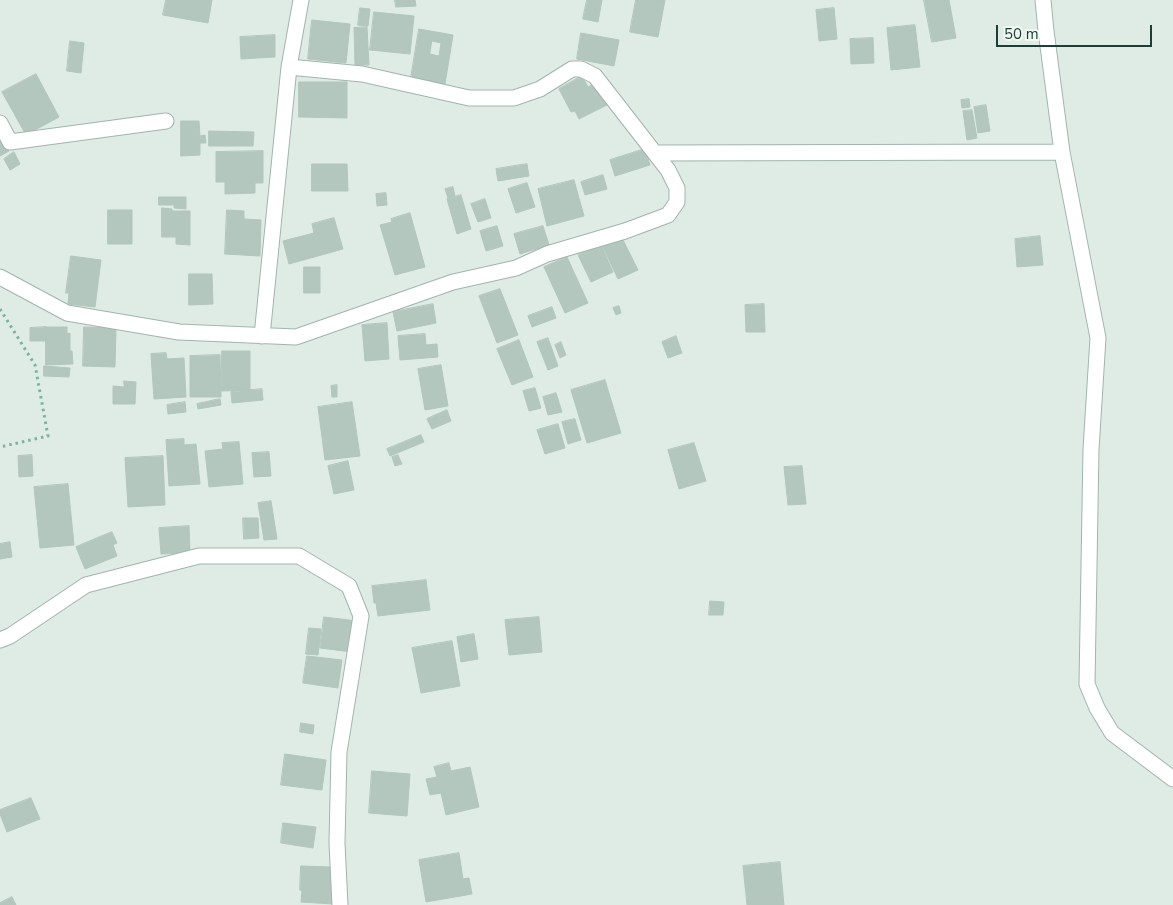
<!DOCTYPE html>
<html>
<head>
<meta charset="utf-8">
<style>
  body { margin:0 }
  #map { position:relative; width:1173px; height:905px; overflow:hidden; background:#dfece6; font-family:"Nunito Sans",sans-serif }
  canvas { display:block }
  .scale { position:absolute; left:996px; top:25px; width:156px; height:22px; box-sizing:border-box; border:2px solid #1e3e35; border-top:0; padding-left:6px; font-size:15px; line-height:18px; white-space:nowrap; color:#1e3e35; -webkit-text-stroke:4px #f0f8f4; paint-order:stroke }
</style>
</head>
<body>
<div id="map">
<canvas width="1173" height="905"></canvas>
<div class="scale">50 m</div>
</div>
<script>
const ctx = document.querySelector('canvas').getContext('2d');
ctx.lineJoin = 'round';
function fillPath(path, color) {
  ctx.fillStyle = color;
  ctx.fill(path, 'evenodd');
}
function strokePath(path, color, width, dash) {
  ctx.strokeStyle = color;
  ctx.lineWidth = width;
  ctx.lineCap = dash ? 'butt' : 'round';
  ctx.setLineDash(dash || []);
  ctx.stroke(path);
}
const building = new Path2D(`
  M166 0H212L208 23 163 15Z
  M395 0H415L416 6 396 7Z
  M587 0H602L598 22 583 19Z
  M636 0H665L658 37 630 32Z
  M924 0H949L956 38 932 42Z
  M360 8 370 9 368 26 358 25Z
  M834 8 837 39 819 41 816 10Z
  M374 12 414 16 410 54 370 50Z
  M312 20 350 24 346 63 308 59Z
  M915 25 920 67 891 70 887 28Z
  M367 27 369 65H355L354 28Z
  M419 29 453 35 445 84 411 78ZM432 41 441 43 439 56 430 54Z
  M581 33 619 40 614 66 577 59Z
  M275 35V57L241 59 240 37Z
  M873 38 874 63 851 64 850 39Z
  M70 41 84 43 81 73 67 71Z
  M36 74 59 117 26 135 2 92Z
  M582 76 588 87 595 83 607 105 579 119 575 111 571 112 559 89Z
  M299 82H347V118L299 117Z
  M969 99 970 107 962 108 961 100Z
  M986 105 990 131 978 133 974 107Z
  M972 110 977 138 967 140 963 111Z
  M181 121H199L200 136 205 135 206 143H200V155L181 156Z
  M209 131 254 132 253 146H209Z
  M0 137 9 151 0 156Z
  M645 149 650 165 615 176 610 160Z
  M263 151V183H255V193L225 194V182H216V152Z
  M14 152 20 164 10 170 4 159Z
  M312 164H347L348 191H312Z
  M527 164 529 176 498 181 496 169Z
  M603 175 607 189 585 195 581 182Z
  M574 180 584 216 547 226 538 189Z
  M527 183 535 207 516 213 508 189Z
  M453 187 455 196 448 198 445 189Z
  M386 193 387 205 377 206 376 194Z
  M461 195 471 229 457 234 447 199Z
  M159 197H186V209L174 208V205H159Z
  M485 199 491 218 478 222 471 204Z
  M162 208 172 209V211H190V245L176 244V237H162Z
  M108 210H132V244H108Z
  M227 210 244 211V219L261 220 260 256 225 254Z
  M410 213 425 267 395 275 380 225 392 222 391 219Z
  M334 218 343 249 289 264 283 241 314 233 312 224Z
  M497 226 503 246 486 251 480 231Z
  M543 226 549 245 520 254 514 234Z
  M621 236 638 270 618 279 602 245Z
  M1040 236 1043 265 1017 267 1015 239Z
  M601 245 613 272 591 282 578 255Z
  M71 256 101 260 95 307 68 304 69 293H66Z
  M567 257 588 303 565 313 544 267Z
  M304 267H320V293H304Z
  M189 274H212L213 304 189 305Z
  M500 289 518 335 497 343 479 296Z
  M433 304 436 323 397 331 393 312Z
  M764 304 765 332H746L745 305Z
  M619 306 621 313 616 315 613 308Z
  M552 307 556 318 532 327 528 316Z
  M387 323 389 359 365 361 362 325Z
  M46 327V341H30V328Z
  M46 327H67V334L70 333V351H72L73 364 46 365Z
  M84 327 116 328 115 367 83 366Z
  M425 334 426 345 437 344 438 357 400 360 398 336Z
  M676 336 682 353 668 358 662 342Z
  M548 338 558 366 548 370 537 342Z
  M519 340 533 377 512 385 497 349Z
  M561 342 566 355 560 358 555 345Z
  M222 351H250V390L222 391Z
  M166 353 167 359 184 358 186 397 154 399 151 354Z
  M220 355 221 397H190V356Z
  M441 365 448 406 425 410 418 369Z
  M44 366 70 368 69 377 44 376Z
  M605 380 621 433 587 443 571 390Z
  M124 381 136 382 135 404H113V386L124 387Z
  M337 385V397H332L331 386Z
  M535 388 541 408 529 411 523 391Z
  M262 389 263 400 232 403 231 392Z
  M556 393 562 412 548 415 543 397Z
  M220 399 221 405 198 409 197 404Z
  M185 402 186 412 168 414 167 405Z
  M352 402 360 456 325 460 318 407Z
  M447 410 451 421 432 429 427 419Z
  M575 419 581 440 568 444 562 422Z
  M558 424 565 448 545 454 537 430Z
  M421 435 424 442 390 456 387 449Z
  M184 439V445L196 444 200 484 169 486 166 440Z
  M239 442 243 484 209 487 205 451 223 449 222 443Z
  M694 443 706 481 679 489 668 450Z
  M269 452 271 476 254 477 252 453Z
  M32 455 33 476 19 477 18 456Z
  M398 455 402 464 395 466 392 457Z
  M163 456 165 505 128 507 125 458Z
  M348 461 354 490 334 494 328 466Z
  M802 466 806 504 788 505 784 467Z
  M68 484 74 545 40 548 34 487Z
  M271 501 277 539 264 540 258 503Z
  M243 518H258L259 538 244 539Z
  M189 526 190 553 161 554 159 528Z
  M112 532 117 543 113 545 117 556 85 569 76 547Z
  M10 542 12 557 0 559V544Z
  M426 580 430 610 378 616 376 603H374L372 586Z
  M710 601 724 602 723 615H709Z
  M324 617 357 621 352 652 320 648Z
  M539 617 542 652 509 655 505 620Z
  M309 628 321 629 318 655 306 654Z
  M474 634 478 659 461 662 457 637Z
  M452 641 460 686 421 693 412 648Z
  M307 656 342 660 338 688 303 683Z
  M301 723 314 725 313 734 300 732Z
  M285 754 326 760 322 790 281 785Z
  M449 763 451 771 470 767 479 807 446 815 441 793 430 795 426 779 437 777 434 767Z
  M372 771 410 774 407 816 369 813Z
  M31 798 40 819 7 832 0 814V810Z
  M283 823 316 827 313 848 281 843Z
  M459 853 463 879 469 878 472 894 426 902 419 860Z
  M780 862 784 905H747L743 866Z
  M301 866 331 867 330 881H335L333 904 301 902 302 891 300 890Z
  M12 897 16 905H0V903Z`);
fillPath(building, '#b4c7bf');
strokePath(building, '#b1c6bd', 1);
const minor = new Path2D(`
  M1043 0 1046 31 1062 152 1098 338 1091 449 1087 684 1097 708 1112 733 1173 779
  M0 123 10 142 166 121
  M656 153 1062 152
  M0 277 67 313 179 332 296 337 453 282 516 268 547 254 625 231 668 215 677 202V188L668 170 595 76 581 69H572L540 89 514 98H469L362 74 289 67
  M262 336 289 67 301 0
  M0 640 10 636 86 585 199 556H299L349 586 361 616 339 752 337 843 340 905`);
strokePath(minor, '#a1b4ad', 17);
strokePath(new Path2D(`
  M0 309 35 365 48 436 0 447`), '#7cb3a0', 3, [2.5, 4]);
strokePath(minor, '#fff', 15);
</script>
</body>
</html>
